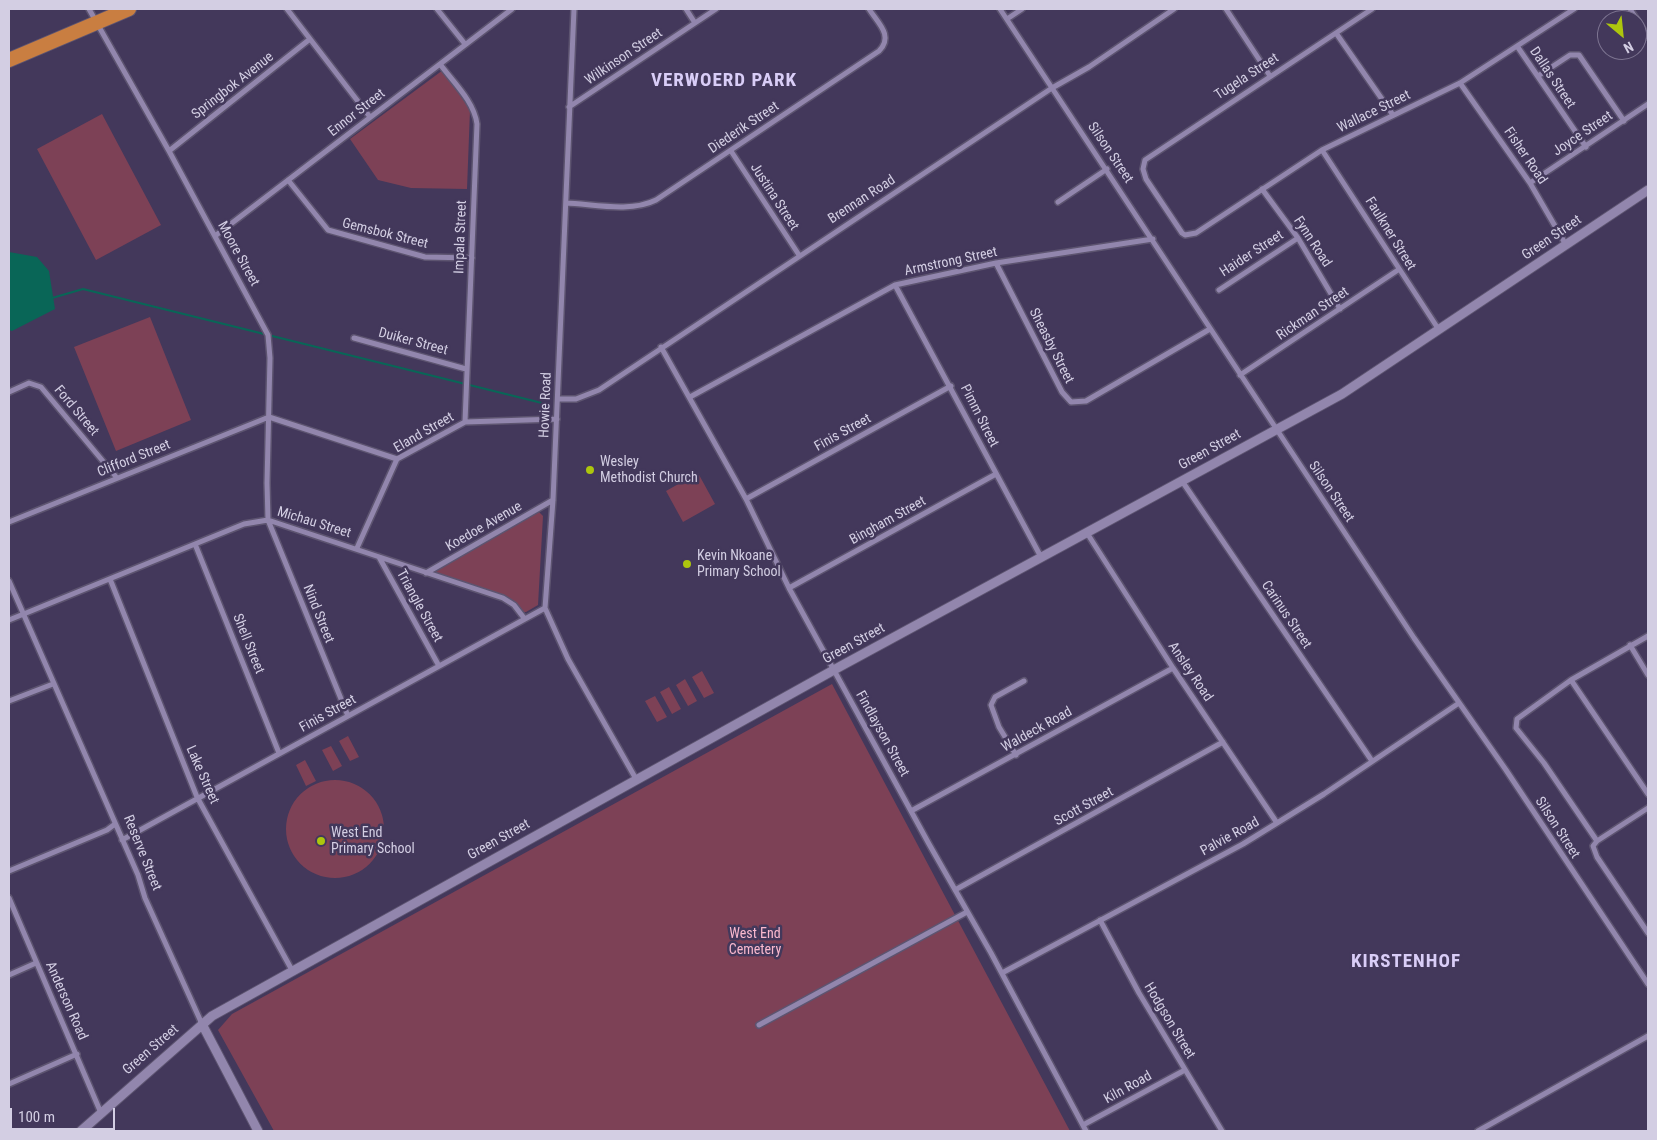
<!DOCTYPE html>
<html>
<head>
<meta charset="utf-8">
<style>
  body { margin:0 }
  #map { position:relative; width:1657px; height:1140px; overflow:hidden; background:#43385b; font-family:"Roboto Condensed",sans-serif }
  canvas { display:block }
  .frame { position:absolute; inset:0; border:10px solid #d3cee3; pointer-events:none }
  .north { position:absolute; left:1597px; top:10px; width:50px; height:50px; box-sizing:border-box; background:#43385b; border:1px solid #7d7491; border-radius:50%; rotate:152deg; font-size:14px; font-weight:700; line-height:20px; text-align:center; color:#d3cee3 }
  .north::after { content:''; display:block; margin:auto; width:18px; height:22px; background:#adc60d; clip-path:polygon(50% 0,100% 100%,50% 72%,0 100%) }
  .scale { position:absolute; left:10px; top:1108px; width:105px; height:22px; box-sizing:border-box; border:2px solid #d3cee3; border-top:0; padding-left:6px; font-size:15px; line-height:18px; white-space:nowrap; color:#d3cee3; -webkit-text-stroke:4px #43385b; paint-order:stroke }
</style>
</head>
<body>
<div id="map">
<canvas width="1657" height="1140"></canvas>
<div class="frame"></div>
<div class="north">N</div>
<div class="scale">100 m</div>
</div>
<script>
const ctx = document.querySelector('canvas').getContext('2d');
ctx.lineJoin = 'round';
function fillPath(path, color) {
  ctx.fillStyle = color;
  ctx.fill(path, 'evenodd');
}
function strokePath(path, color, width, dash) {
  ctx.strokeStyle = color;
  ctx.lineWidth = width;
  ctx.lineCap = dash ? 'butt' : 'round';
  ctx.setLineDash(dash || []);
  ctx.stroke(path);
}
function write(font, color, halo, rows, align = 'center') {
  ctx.font = font + ' "Roboto Condensed",sans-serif';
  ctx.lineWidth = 5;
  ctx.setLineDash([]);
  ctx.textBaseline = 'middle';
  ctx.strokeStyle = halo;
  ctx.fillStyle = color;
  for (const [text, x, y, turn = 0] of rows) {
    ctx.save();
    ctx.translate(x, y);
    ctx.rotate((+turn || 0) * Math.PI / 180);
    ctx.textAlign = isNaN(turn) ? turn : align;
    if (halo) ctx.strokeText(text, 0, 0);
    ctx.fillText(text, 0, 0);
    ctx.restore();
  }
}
fillPath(new Path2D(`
  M443 70 470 110 467 189 411 188 378 180 350 139Z
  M102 114 161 225 96 260 37 149Z
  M150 317 191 420 116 451 74 347Z
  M698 473 715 504 683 522 666 491Z
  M539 512 543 516 538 605 526 612H521L514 601 507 597 434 572Z
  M702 671 714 693 704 698 692 677Z
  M685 679 697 701 688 706 676 685Z
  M832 684 1070 1131H274L218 1030 232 1014Z
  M669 687 681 709 672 714 660 692Z
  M655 696 667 717 657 722 645 701Z
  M348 736 359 757 350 761 339 741Z
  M331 746 342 766 333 771 322 750Z
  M305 760 316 781 306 786 296 765Z
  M286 829a49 49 0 1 1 98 0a49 49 0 1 1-98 0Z`), '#7d4156');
fillPath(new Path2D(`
  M9 252 37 257 49 271 55 309 12 331 9 330Z`), '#096657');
strokePath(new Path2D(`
  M52 298 83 289 550 405`), '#096657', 2);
const minor = new Path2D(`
  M89 9 169 151 268 335 270 358 267 483 268 520 348 716
  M287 9 370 117
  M437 9 465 44
  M574 9 553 500 545 608 568 659 636 779
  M686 9 695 23
  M1000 9 1414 638 1506 770 1648 984
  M1226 9 1270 76
  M1372 9 1145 160 1143 169 1146 179 1182 233 1185 235 1196 233 1322 150 1460 83 1574 9
  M1630 9 1648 37
  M1007 19 1022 9
  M1336 33 1393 115
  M1517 46 1586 147
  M440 64C453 82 474 101 477 124L465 422
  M1538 76 1570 55H1579L1624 121
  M1460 83 1530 183 1566 245
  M569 107 716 9
  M1322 150 1439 330
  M169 151 310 39
  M731 151 799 255
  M288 180 328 230 425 257 472 258
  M1530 183 1648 104
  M1262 189 1298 238 1340 309
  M1058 202 1107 169
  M566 203C593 204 630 213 656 200L879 51C894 36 878 23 869 9
  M215 236 512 9
  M996 263 1062 392 1071 402 1086 401 1210 329
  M895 285 1041 557
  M1219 290 1298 238
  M354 338 466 369
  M661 347 746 499 789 588 929 844 991 953 1086 1131
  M1240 375 1398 270
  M9 392 29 383 41 387 117 478
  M690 397 895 285 996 263 1153 239
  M558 399H576L599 390 1052 88 1089 67 1174 9
  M1182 481 1372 761
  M746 499 951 386
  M9 522 269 417 397 459
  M1087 533 1173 668 1277 823
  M195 544 279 753
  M357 548 397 459 465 422 557 419
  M379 557 439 666
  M426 573 553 500
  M110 579 197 797 293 972
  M9 581 138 875 145 898 202 1024
  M789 588 996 474
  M9 620 244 524 268 520 503 598 514 605 524 618
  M1630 645 1648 675
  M1571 680 1648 794
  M9 701 53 684
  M1016 755 999 727 991 705 995 697 1024 681
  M1648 808 1597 841 1593 846 1597 857 1648 933
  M911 811 1173 668
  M122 840 545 608
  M1597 841 1544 763 1516 728 1517 719 1571 680 1648 636
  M9 871 107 830 115 824
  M955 890 1223 742
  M9 898 101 1113
  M1100 920 1139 993 1222 1131
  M1002 973 1243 844 1324 794 1459 703
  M9 975 36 963
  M759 1025 967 912
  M9 1084 77 1054
  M1083 1125 1185 1070
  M1478 1131 1648 1036`);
const tertiary = new Path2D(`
  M202 1024 258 1131
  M81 1131 212 1016 841 666 1342 394 1648 190`);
const trunk = new Path2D(`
  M9 60 129 9`);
strokePath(minor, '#5d5470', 8);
strokePath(tertiary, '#5d5470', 11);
strokePath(trunk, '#5d5470', 16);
strokePath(minor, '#9286ad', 5);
strokePath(tertiary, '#9286ad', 9);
strokePath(trunk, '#c97e41', 14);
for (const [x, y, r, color] of [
  [590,470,5,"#adc60d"],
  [687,564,5,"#adc60d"],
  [321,841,5,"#adc60d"]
]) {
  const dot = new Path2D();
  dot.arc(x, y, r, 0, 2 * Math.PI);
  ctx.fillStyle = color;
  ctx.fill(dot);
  strokePath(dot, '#43385b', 2);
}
write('14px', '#d3cee3', '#43385b', [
  ["Wilkinson Street",624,57,-34],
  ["Tugela Street",1247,77,-33],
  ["Dallas Street",1552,78,56],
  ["Springbok Avenue",233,86,-38],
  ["Wallace Street",1374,112,-26],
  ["Ennor Street",357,113,-38],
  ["Diederik Street",744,128,-34],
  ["Joyce Street",1583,134,-34],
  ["Silson Street",1110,153,56],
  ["Fisher Road",1525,156,56],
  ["Justina Street",774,197,57],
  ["Brennan Road",862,200,-33],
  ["Gemsbok Street",385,234,14],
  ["Faulkner Street",1390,234,58],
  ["Impala Street",461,237,-88],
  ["Green Street",1552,238,-34],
  ["Fynn Road",1312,242,57],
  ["Moore Street",238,254,61],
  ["Haider Street",1252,254,-33],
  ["Armstrong Street",951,262,-12],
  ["Rickman Street",1313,314,-34],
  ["Duiker Street",413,342,15],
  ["Sheasby Street",1051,346,63],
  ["Howie Road",546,405,-88],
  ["Ford Street",76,411,50],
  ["Pimm Street",979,416,63],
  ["Eland Street",424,433,-30],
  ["Finis Street",843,433,-29],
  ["Green Street",1210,450,-29],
  ["Clifford Street",134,459,-22],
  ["Silson Street",1331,492,56],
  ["Bingham Street",888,521,-29],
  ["Michau Street",314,523,17],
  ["Koedoe Avenue",484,527,-30],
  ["Triangle Street",419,606,61],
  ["Nind Street",318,614,68],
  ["Carinus Street",1286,615,56],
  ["Shell Street",248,644,68],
  ["Green Street",854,644,-29],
  ["Ansley Road",1190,672,56],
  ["Finis Street",328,714,-29],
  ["Waldeck Road",1037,730,-29],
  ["Findlayson Street",882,734,61],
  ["Lake Street",202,775,66],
  ["Scott Street",1084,807,-29],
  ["Silson Street",1557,828,57],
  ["Palvie Road",1230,837,-29],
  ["Green Street",499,840,-29],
  ["Reserve Street",142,853,68],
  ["Anderson Road",66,1001,66],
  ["Hodgson Street",1169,1021,59],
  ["Green Street",151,1050,-41],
  ["Kiln Road",1128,1088,-29]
]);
write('14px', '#d3cee3', '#43385b', [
  ["Wesley",600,462],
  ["Methodist Church",600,478],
  ["Kevin Nkoane",697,556],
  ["Primary School",697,572],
  ["West End",331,833],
  ["Primary School",331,849]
], 'left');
write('14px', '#fab9ce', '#43385b', [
  ["West End",755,934],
  ["Cemetery",755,950]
]);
ctx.letterSpacing = '1px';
write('bold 19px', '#d9cdf7', '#43385b', [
  ["VERWOERD PARK",724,81],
  ["KIRSTENHOF",1406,962]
]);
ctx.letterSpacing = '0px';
</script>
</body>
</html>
